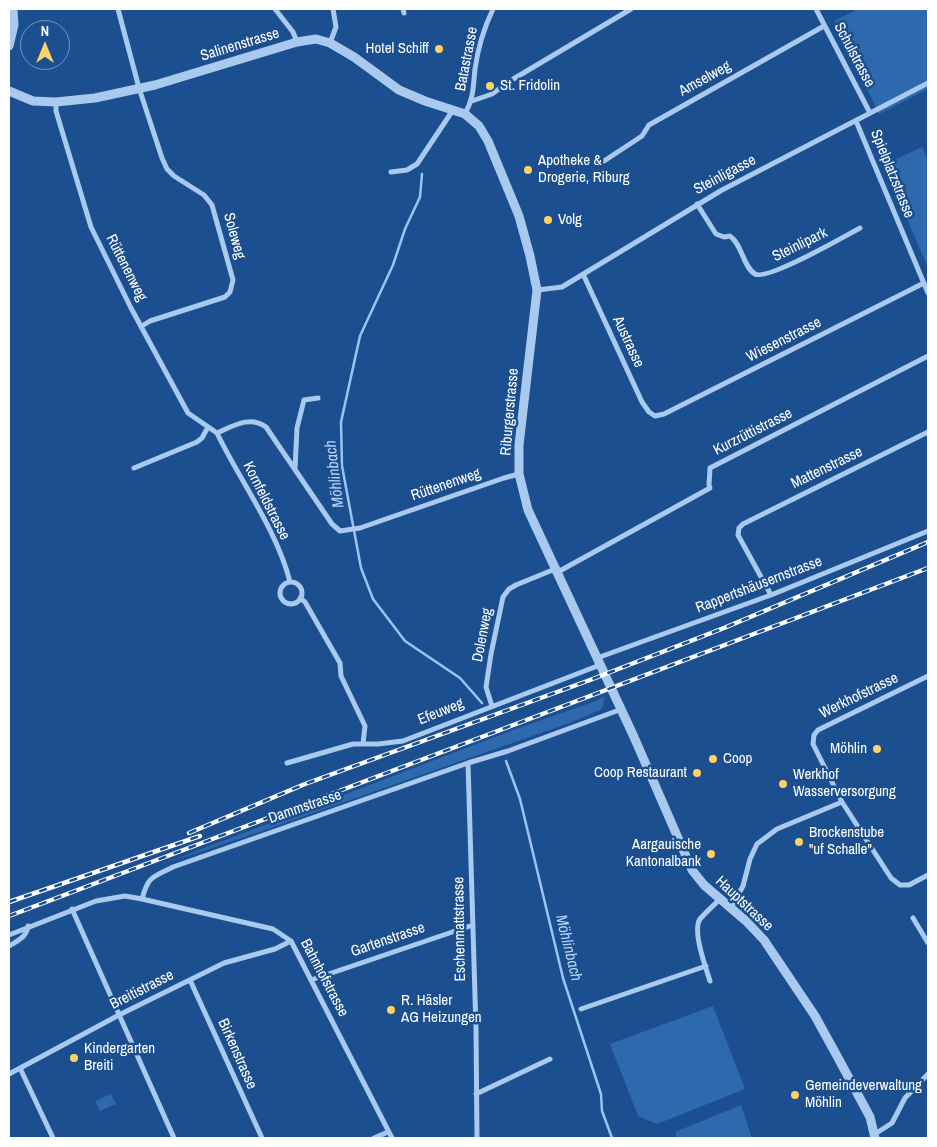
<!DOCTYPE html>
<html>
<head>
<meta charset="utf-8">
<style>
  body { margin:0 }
  #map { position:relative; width:937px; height:1147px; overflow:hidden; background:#1b4f8f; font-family:"Archivo Narrow",sans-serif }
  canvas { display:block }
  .frame { position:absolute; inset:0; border:10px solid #fff; pointer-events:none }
  .north { position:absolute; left:20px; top:20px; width:50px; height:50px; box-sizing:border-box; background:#1b4f8f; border:1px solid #7695bc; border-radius:50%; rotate:0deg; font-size:14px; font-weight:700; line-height:20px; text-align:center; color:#fff }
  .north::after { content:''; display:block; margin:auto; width:18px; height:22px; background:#ffd166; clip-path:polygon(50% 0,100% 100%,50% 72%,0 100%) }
</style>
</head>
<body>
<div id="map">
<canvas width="937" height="1147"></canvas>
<div class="frame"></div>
<div class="north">N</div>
</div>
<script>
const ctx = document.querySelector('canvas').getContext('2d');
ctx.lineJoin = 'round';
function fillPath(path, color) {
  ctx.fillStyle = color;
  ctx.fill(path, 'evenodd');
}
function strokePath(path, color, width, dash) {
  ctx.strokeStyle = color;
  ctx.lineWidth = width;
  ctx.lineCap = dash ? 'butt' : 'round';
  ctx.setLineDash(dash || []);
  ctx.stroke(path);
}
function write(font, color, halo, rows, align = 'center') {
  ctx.font = font + ' "Archivo Narrow",sans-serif';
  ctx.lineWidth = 5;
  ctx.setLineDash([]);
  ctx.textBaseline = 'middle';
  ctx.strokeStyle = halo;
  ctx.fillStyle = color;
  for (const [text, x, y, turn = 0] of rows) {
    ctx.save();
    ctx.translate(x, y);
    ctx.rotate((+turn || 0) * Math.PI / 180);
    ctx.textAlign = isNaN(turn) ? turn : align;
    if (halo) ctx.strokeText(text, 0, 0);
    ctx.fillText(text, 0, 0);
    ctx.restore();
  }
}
fillPath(new Path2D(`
  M858 9H928V89L879 114 834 21Z
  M922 147 928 161V268L884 165Z
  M604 696 603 706 600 710 572 722 245 837 160 865 516 729 596 701Z
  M713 1006 745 1089 657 1124 638 1116 610 1044Z
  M111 1094 116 1104 100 1111 95 1101Z
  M741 1105 752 1138H677L675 1132Z`), '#2e69ad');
strokePath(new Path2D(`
  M422 174 420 197 405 229 393 265 360 336 341 422 342 466 361 568 373 599 405 641 460 678 482 703
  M506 761 520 799 563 978 601 1094 602 1111 612 1138`), '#9cc4f0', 2.5);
strokePath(new Path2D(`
  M118 9 139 88 162 158 167 169 174 176 204 195 212 205 233 280 230 292 225 297 150 321 142 326
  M275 9 293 32 297 42
  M403 9 404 13
  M816 9 870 113
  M330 43 336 27 333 9
  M472 101 492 94 510 81 631 9
  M56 102V111L91 227 131 308 188 413 217 433C233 426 250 415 266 427L332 524 340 531 360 528 504 478 519 474
  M465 114C474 97 473 87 475 69 478 47 484 28 493 9
  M856 121 928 293
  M604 161 642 136 649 125 824 26
  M391 172 407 170 417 164 453 110
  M697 204 716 234 724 237 730 236C742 244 743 267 755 274 767 281 845 236 860 228
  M583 274 642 402 649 412 655 416 664 414 924 283
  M537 290 562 287 722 190 928 83
  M217 433C240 481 277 530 290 582
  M134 468 197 442 202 438 208 427
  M295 469 297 428 304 400 318 398
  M556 573 710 488 709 485 710 468 928 356
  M280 593a11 11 0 1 1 22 0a11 11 0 1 1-22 0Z
  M771 595 738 535 739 528 743 524 928 432
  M300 598 305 602 340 663 341 676 365 726 363 744
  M597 658 771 595 928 531
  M492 706 486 687 491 654 503 597 509 589 516 585 555 569
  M287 763 353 744H378L403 741 600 665
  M468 763 476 1029 477 1138
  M842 802 813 744 814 735 818 730 928 676
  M142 899C148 876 153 877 173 867L468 763 508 751 622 709
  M731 908 743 886 750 859 757 844 777 829 842 802 891 878 900 885H909L928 875
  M72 909 174 1138
  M913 918 928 943
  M9 935 96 901 125 896 142 899 273 929 291 941 392 1138
  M9 946C17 941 27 937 28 926
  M190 980 262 1138
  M311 980 473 925
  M710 981C706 968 692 931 700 919 706 912 714 905 720 899
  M581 1009 706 966
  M20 1068 53 1138
  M9 1074 119 1015 224 963 275 949 291 941
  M476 1094 550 1059
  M875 1134 892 1123 905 1098 928 1074
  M374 1138 388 1132`), '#a9c9ee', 5);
strokePath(new Path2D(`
  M9 46 14 25 13 9
  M9 91 33 101 56 102 95 98 155 85 297 42 316 39 330 43 354 57 399 90 425 101 465 114 479 126 488 141 519 216 530 256 537 290 519 445V474L528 510 634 737 692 870 704 885 746 921 764 940 815 1016 837 1056 870 1117 875 1138`), '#a9c9ee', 9);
const rail = new Path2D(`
  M189 833 305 784 590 680 724 628 928 542
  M9 902 200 836
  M9 916 928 568`);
strokePath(rail, '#fff', 4.5);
strokePath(rail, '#1b4f8f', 2.5, [8]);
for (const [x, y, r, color] of [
  [439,49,5,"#ffd166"],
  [490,86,5,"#ffd166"],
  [528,170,5,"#ffd166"],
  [548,220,5,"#ffd166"],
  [877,749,5,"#ffd166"],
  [713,759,5,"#ffd166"],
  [697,773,5,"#ffd166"],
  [783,784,5,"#ffd166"],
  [799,842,5,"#ffd166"],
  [711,854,5,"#ffd166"],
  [391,1010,5,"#ffd166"],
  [74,1058,5,"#ffd166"],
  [795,1095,5,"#ffd166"]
]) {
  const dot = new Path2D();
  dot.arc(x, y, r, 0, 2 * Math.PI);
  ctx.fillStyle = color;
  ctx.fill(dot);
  strokePath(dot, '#1b4f8f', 2);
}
write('15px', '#fff', '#1b4f8f', [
  ["Salinenstrasse",240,45,-17],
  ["Schulstrasse",854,55,62],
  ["Batastrasse",467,59,-79],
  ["Amselweg",705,79,-29],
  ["Spielplatzstrasse",892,174,68],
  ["Steinligasse",725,175,-28],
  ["Soleweg",234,236,75],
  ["Steinlipark",800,245,-26],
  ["Rüttenenweg",126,268,63],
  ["Wiesenstrasse",784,340,-27],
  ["Austrasse",628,342,65],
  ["Riburgerstrasse",510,412,-85],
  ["Kurzrüttistrasse",753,432,-27],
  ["Mattenstrasse",827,468,-26],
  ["Rüttenenweg",446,485,-19],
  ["Kornfeldstrasse",266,501,63],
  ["Rappertshäusernstrasse",759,585,-21],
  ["Dolenweg",483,635,-79],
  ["Werkhofstrasse",859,696,-26],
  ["Efeuweg",441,712,-22],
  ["Dammstrasse",305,807,-19],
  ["Hauptstrasse",744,904,43],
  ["Eschenmattstrasse",460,929,-91],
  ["Gartenstrasse",388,940,-19],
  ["Bahnhofstrasse",324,978,62],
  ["Breitistrasse",142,990,-27],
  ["Birkenstrasse",237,1054,66]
]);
write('15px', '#fff', '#1b4f8f', [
  ["Hotel Schiff",429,49,"right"],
  ["St. Fridolin",500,86],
  ["Apotheke &",538,161],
  ["Drogerie, Riburg",538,178],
  ["Volg",558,220],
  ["Möhlin",867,749,"right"],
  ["Coop",723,759],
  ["Coop Restaurant",687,773,"right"],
  ["Werkhof",793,775],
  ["Wasserversorgung",793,792],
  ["Brockenstube",809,833],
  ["\"uf Schalle\"",809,850],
  ["Aargauische",701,845,"right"],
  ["Kantonalbank",701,862,"right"],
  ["R. Häsler",401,1001],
  ["AG Heizungen",401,1018],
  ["Kindergarten",84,1049],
  ["Breiti",84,1066],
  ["Gemeindeverwaltung",805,1086],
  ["Möhlin",805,1103]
], 'left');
write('italic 16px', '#b5d3f5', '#1b4f8f', [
  ["Möhlinbach",335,474,-97],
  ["Möhlinbach",568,948,76]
]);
</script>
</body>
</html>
